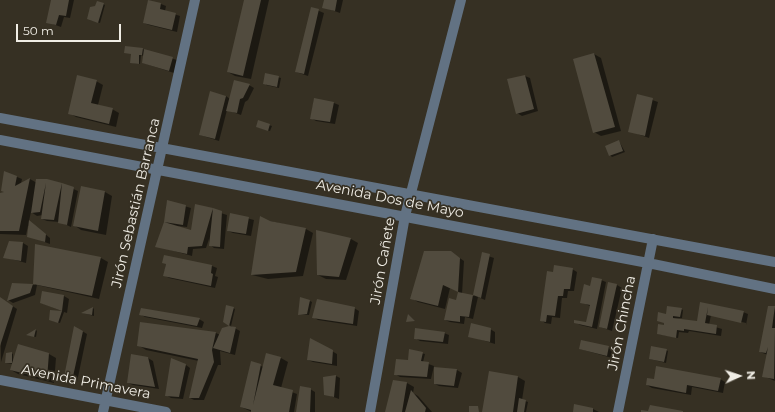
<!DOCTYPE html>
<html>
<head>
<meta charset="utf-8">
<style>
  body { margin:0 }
  #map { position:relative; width:775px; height:412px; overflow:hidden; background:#363023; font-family:Montserrat,sans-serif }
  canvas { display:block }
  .north { position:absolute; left:719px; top:356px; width:40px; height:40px; -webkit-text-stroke:3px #363023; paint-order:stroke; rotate:87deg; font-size:11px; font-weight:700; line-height:16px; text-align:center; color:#f0ede5 }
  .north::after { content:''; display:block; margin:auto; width:14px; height:18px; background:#f0ede5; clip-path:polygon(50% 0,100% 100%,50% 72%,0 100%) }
  .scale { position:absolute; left:16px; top:24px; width:105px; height:18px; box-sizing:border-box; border:2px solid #f0ede5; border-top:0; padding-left:5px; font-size:12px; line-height:14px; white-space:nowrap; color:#f0ede5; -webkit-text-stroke:3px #363023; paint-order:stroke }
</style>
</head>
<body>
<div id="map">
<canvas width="775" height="412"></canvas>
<div class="north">N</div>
<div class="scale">50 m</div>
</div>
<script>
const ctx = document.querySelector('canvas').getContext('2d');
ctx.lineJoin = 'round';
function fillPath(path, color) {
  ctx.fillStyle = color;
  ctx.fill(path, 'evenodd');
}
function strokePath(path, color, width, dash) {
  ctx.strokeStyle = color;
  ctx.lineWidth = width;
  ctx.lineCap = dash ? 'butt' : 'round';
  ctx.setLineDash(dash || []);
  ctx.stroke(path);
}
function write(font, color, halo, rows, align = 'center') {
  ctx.font = font + ' Montserrat,sans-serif';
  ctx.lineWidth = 3.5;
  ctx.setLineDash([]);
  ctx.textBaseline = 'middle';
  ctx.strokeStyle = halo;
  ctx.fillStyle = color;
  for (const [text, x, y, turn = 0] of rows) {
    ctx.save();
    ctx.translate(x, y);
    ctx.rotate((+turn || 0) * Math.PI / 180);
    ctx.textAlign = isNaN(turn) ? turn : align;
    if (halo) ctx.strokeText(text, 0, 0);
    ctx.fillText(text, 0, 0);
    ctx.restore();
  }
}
fillPath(new Path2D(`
  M52 0H74L70 18 64 17 61 27 47 22Z
  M245 0H269L251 79 235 76 228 72Z
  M325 0H343L340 13 323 7Z
  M148 1 161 4 166 6 165 11 180 16 177 32 149 25 144 23Z
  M103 4 105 5 100 23 90 20Z
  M312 8 324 13 308 76 296 72Z
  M142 49 177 60 174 73 143 63 144 56 141 55 140 64 133 63 132 54Z
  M594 54 601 58 621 131 601 136 594 132Z
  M266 74 281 78 279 88 266 85Z
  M525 76 530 78 538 111 522 116 517 113Z
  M96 81 103 85 98 105 112 109 119 113 116 127 76 117 69 113Z
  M249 85 254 88 248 100 245 102 241 115 227 110 219 141 200 135 226 96 230 99Z
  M638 95 658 102 649 138 629 131Z
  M314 99 334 103 339 105 335 124 316 121 311 118Z
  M258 122 272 126 270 131 257 127Z
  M619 141 625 152 612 157 610 155Z
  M5 172 22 179 21 184 30 179 37 183 47 180 62 184 78 191 71 227 60 222 47 221 42 219 43 215 37 216 31 212 29 221 50 238V244L28 236 29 226H28L26 235 0 234V195L5 192Z
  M82 188 105 192 112 196 106 235 81 230 74 225Z
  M167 201 191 208 187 227 177 226 192 232 196 205 227 215 224 249 214 248 210 245 209 239 206 248 193 249 192 256 156 246 165 223Z
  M231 214 254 220 251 236 233 233 228 231Z
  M270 221 306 229 313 233 303 276 268 279 252 275Z
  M317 231 351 239 358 243 346 280 326 279 318 275Z
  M23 243 28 246 26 263 4 257Z
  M451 252 464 261 462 294 474 296 482 254 494 258 485 300 478 297 473 319 465 317 464 324 450 322 445 320 457 301 459 292 450 288 445 309 418 302 411 298Z
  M165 256 212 266 217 268 215 276 218 277 215 288 169 278 164 275 166 264Z
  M101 258 108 262 99 299 37 285 35 295 13 303 8 300 13 284 35 285 34 283Z
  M572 269 577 272 574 291H568L567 298H562L560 318 552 317 551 324 545 323 541 320 554 273Z
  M601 280 606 282 597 329 580 325 575 322 587 323 590 306 581 302 591 287Z
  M617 285 622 288 612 331 600 327Z
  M64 296 69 299 67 313 64 312 60 323 53 321 51 311H62L41 303Z
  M5 301 17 309 1 362 0 302Z
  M310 301 312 302 309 315 299 314Z
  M701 303 743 312 748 314 746 325V323L711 315 709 325 722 329 721 336 689 331 688 333 679 332 678 338 658 334 665 326 667 315 681 309 683 310 682 318 673 319 698 323Z
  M775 307V381L763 376 768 355 760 352Z
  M93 308 94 309V316L83 313Z
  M233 308 235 309 231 326 225 321Z
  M354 308 359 311 357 326 318 320 313 317Z
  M140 314 199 319 204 322 202 328 145 317Z
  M231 326 240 331 235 355 220 351 221 365H218L204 400H194L190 398 199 361 146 350 138 345 216 333 220 335 223 329Z
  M490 329 495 332V344L469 336Z
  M36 330 37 331 36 337 28 335Z
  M82 331 87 334 77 382 65 376Z
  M444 333 449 335 448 344 420 341 415 338Z
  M311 339 337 354V366L313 362 308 360Z
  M609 347 613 350 612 358 580 349Z
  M666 350 668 351 666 363 650 359Z
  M410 351 425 354 423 362 434 366 431 379 400 377 395 374 412 361Z
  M11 353 13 354V360L49 354 56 358 54 383 18 374 11 370 13 364 6 363Z
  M148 358 153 361 159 389 133 385 128 383Z
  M281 358 288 362 281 388 297 394 294 412H252L241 407 251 363 264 367Z
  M186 365 190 368 183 399 171 398 166 395Z
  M435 368 457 370 462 373 458 388 439 386 435 384Z
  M490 372 518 377 525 381 522 400 528 402 526 412H483Z
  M336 376 340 378 339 399 325 394Z
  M720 379 725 382 723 393 692 387 691 395 652 388 647 385 654 380Z
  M407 383 414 387 413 393 418 396 432 412H386Z
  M310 389 315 392V412H297Z
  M575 406 593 409 599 412H574Z`), '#0007');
fillPath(new Path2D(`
  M51 0H69L66 16 59 15 56 25 46 23Z
  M148 0 161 3 160 9 176 13 172 30 143 23Z
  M244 0H261L243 76 227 72Z
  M324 0H337L335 11 322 8Z
  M97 1 104 3 98 23 87 19 90 7 95 6Z
  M311 7 319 9 304 74 295 72Z
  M125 46 143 48 142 55H139V64L130 63 131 54 124 53Z
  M144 49 173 57 169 71 142 63Z
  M594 53 615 127 593 133 573 59Z
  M265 73 279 76 277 87 263 84Z
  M77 75 97 80 91 103 113 108 109 124 68 114Z
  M525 75 534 109 516 114 507 79Z
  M234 80 250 84 243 98 240 99 237 113 226 111Z
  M210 91 226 96 215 139 199 135Z
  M637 94 653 98 645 136 628 132Z
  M314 98 334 102 330 122 310 119Z
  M258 120 270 124 268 131 256 127Z
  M619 140 623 151 609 156 605 146Z
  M4 171 17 176 15 186 30 178 19 231H0V193L4 192 1 191Z
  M36 179H47L62 183 54 220 41 219 46 183 40 212 31 213Z
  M62 183 74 187 67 225 58 223Z
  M81 186 105 191 98 231 73 226Z
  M167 200 186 205 183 225 164 222Z
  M195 204 213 208 222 211 220 247 209 246 213 208 202 246 188 247 187 254 155 247 164 222 191 230Z
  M230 213 249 217 246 234 227 231Z
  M260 216 270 221 306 228 296 272 251 275Z
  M29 220 46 234 45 242 27 237Z
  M316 230 351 238 339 277 317 275Z
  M9 241 23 242 21 261 3 258Z
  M35 244 101 257 92 296 33 284Z
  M424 251H451L460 258 458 292 473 295 469 317 460 316V322L444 320 449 298 456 300 458 292 443 285 438 306 410 299Z
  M482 252 490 254 481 298 473 295Z
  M164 255 212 265 211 273 213 274 211 286 163 276 166 264 162 263Z
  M554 265 573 268 570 289H564L563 296H558L555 316 547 315 546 322 540 321 547 271 553 272Z
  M592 277 602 279 592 327 574 323V320L586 322 590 305 580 303 584 284 590 286Z
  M608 282 617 284 607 329 599 327Z
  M12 283 33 284 30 293 7 301Z
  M42 291 64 295 62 311 40 303Z
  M0 297 13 306 0 346Z
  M300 297 310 300 307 314 298 315Z
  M317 299 355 307 353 324 312 318Z
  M700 302 744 311 741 323 707 315 708 307 705 323 717 325 716 334 684 329V331L677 330 676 338 657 334 658 324 664 325V323L657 321 658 312 666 314 667 306 682 308 680 317 673 316V318L697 321Z
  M226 305 234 307 229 326 223 322Z
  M768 306H775L772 328H775L774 379 762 377 768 347 766 353 759 352Z
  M93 307 92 315 81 313Z
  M141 308 200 318 197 326 139 315Z
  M50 310 62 311 58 323 49 320Z
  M408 314 415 321 406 322Z
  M140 322 216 332 212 350 214 362 199 398H189L198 359 137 346Z
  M471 323 491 328 490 342 468 337Z
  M74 326 83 331 72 381 64 377Z
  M229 326 236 327 230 353 213 348 222 328Z
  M415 328 445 332 443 342 414 339Z
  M36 329 34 337 26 335Z
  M310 338 333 350 332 364 307 360Z
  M581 340 609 346 607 356 579 349Z
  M18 344 49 353 47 379 10 370Z
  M651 346 667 349 664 362 649 359Z
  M409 349 423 352 421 361 429 362 427 377 394 375 396 359 408 360Z
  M12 352V363H5L6 353Z
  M266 353 281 357 273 385 293 390 289 412H251V410L240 407 251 361 261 364 253 405Z
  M131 354 148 357 155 387 127 383Z
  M171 358 186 364 179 397 165 396Z
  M656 366 721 378 718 391 687 385 686 393 646 385 647 378 654 379Z
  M434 367 457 369 454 386 434 384Z
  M489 371 518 376 513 412H482Z
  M336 375 334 397 324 395 323 377Z
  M393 380 407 382 402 412H385Z
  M300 386 311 388 310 412H296Z
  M411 390 426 408 425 412H405Z
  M519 398 526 400 524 412H517Z
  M574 404 593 408V412H573Z
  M650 405 683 411V412H641V410L648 411Z
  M469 406H478L479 412H469Z`), '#514b3e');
strokePath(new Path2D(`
  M0 118 775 262
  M0 140 648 263 775 289
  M0 380 166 412
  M103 412 195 0
  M370 412 405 216 461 0
  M618 412 653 239`), '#627283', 10);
write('14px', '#f0ede5', '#363023', [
  ["Avenida Dos de Mayo",390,199,11],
  ["Jirón Sebastián Barranca",136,203,-77],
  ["Jirón Cañete",383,261,-80],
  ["Jirón Chincha",622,323,-79],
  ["Avenida Primavera",86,382,11]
]);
</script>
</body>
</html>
